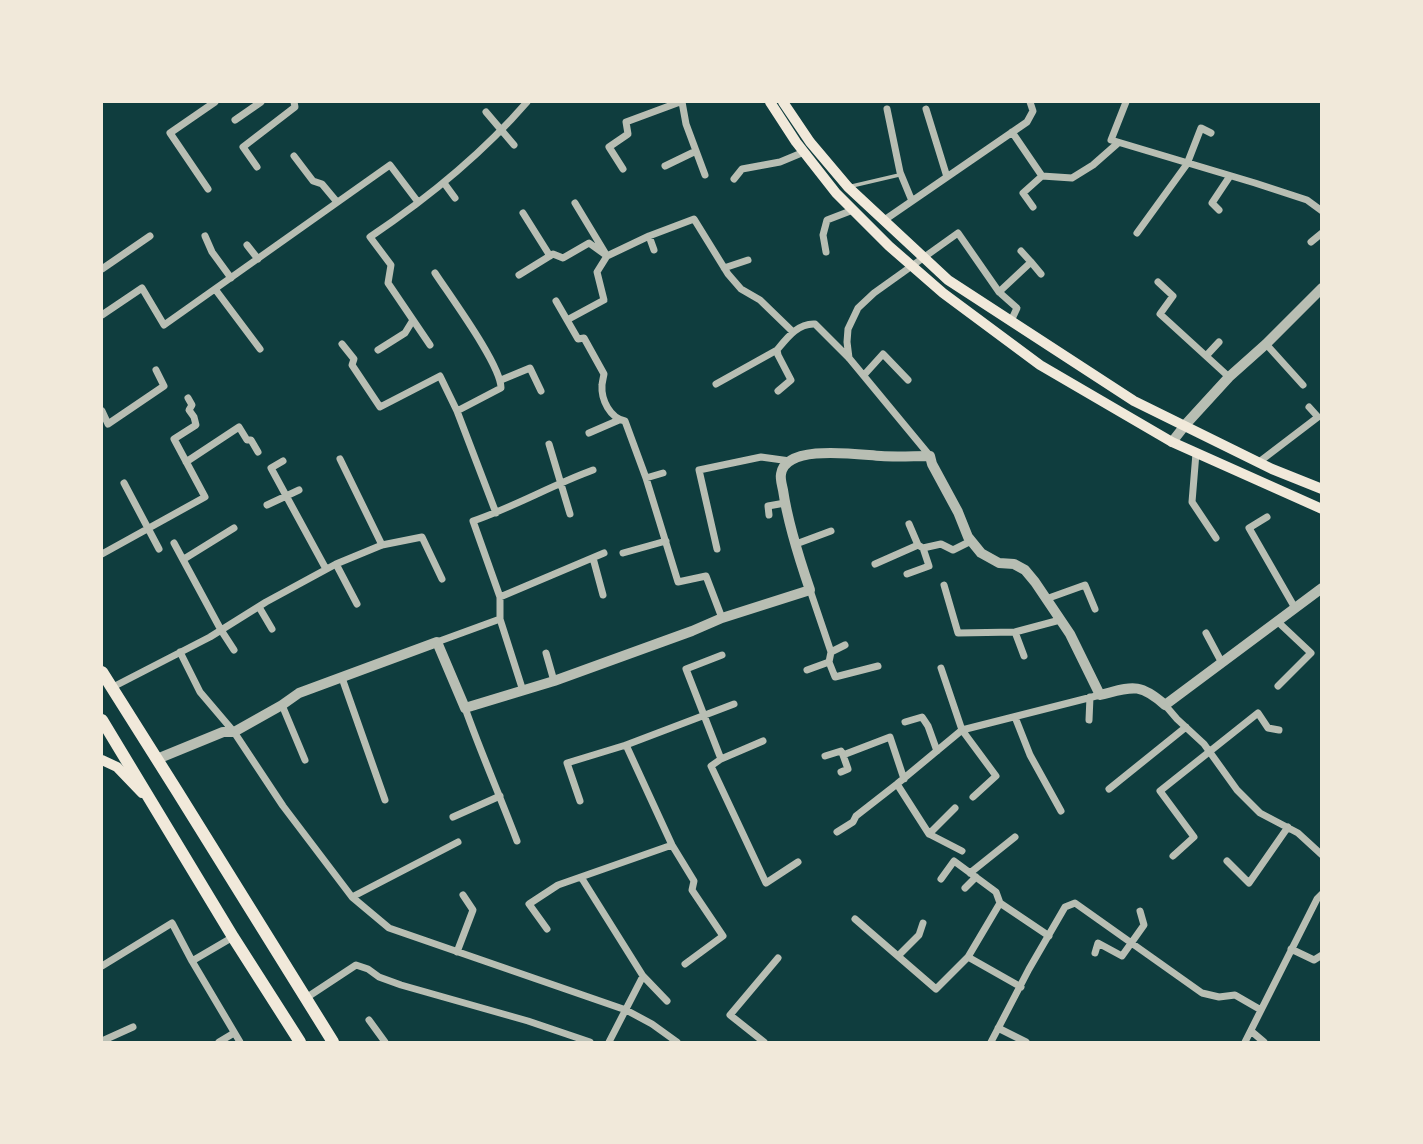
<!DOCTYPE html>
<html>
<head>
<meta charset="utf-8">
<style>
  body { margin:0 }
  #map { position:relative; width:1423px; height:1144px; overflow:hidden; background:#0f3d3e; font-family:"Space Grotesk",sans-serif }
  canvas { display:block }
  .frame { position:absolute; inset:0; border:103px solid #f1e9da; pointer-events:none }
</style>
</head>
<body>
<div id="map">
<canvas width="1423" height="1144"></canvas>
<div class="frame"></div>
</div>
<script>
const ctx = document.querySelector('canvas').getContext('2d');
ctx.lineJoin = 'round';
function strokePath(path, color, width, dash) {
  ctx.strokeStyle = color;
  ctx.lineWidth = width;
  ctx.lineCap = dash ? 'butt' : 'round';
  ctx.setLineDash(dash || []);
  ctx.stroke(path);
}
strokePath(new Path2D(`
  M852 186 899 175`), '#b8beb3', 3.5);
strokePath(new Path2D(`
  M682 102 686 124 705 175
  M1126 102 1111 140 1255 183 1307 200 1322 211
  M887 109 900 172 912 201
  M926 109 947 177
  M486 112 514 145
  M235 120 261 102
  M1012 132 1042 176
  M294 156 313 181 322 184 337 202
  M665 166 696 151
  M257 167 243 147 295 107 294 102
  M623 169 609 147 628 134 626 122 680 102
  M1042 176 1072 178 1093 165 1118 143
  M734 179 742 169 780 162 804 152
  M444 183 455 198
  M208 189 170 133 215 102
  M1033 207 1023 193 1042 176
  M1219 210 1212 203 1230 176
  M523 213 550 256
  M883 221 1027 122 1033 111 1030 102
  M1137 233 1187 164 1201 128 1211 133
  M205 236 212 252 231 278
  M649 236 654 250
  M1311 242 1322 233
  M247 245 258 259
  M1021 251 1031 262
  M826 252 823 235 827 220 853 210
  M724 268 748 260
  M102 269 150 236
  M435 273C450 296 501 365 501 388L457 411
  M519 275 553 254 563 258 589 243 607 256 649 236 694 219 728 274 741 289 760 300 793 332
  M1158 282 1173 296 1160 314 1229 377
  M215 289 260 349
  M999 292 1031 262 1041 274
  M556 301 578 339 584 338 604 374C604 374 602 384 602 385 601 400 610 418 625 421L646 478 678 582 706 576 722 618
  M102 315 142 288 164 325 390 165 418 202
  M567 320 604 300 597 272 607 256 575 203
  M342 344 354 359 352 365 380 407 440 376 457 411 496 513
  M1266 344 1303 385
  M430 345 388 283 391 265 370 237C428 198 482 154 527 102
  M378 350 405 333 413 320
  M1206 356 1219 342
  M849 358 847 342 848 329 858 308 874 293 958 233 999 292 1017 308 1011 321
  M864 375 883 354 908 380
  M501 380 530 368 541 391
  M716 384 777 350
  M778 391 791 380 778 355 777 350C787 338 798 323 815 324L849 358 930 456
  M102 411 108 424 164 386 156 370
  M589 433 619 420
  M549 444 570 514
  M1196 453 1192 502 1216 538
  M340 459 382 545
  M283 461 271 468 326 569
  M186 462 239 427 247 440H251L258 452
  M1259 462 1318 417 1309 407
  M646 478 663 473
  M124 483 159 549
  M267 505 299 490
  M769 515 768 506 785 503
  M1267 517 1249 528 1295 608
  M909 524 918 545
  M174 543 221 630 234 650
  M796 544 831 531
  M717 549 699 470 761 457 790 461
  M623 553 666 541
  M102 554 205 497 174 439 196 425 194 417 189 410 192 405 188 398
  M593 558 603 595
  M184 559 234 528
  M336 564 357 604
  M875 564 918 545 923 548 941 544 953 550 971 541
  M907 574 929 566 923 548
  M944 585 958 633 1015 632 1060 620
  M810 590 831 652 829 662 835 677 878 666
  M500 597 604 553
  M1046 599 1085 585 1095 609
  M259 607 272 629
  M1277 621 1311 653 1278 686
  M1015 632 1024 656
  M1206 633 1222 663
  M437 642 500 619
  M180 652 200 692 234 732 283 806 352 897 389 928 626 1010 652 1024 677 1042
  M831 652 845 645
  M546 653 554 681
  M722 655 686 669 721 759 711 766 766 883 798 862
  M941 668 962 730 996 776 973 797
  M807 670 829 662
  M342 678 385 800
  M111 688 210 637 266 602 336 564 382 545 422 537 442 579
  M523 691 500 619V597L473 521C514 507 552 485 593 470
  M282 705 305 760
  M1165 705 1177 719 1204 744 1237 790 1260 813 1298 833 1322 855
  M465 708C481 753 500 796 517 841
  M1015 717 1030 755 1061 811
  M1089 720 1090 697
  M905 722 922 717 928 726 937 751
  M626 745 672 845 694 881 692 890 723 936 685 964
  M825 756 841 751 843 755 890 737 904 779
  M721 759 763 741
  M841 772 848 769 843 755
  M897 784 929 834 962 851
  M1109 789 1186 727
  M580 801 567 763 626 745 734 704
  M453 817 500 796
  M837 832 853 822 856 816 897 784 962 730 1100 695
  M929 834 955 808
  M1173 856 1194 837 1160 791 1258 713 1268 728 1279 730
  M1227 861 1249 883 1288 827
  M970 873 1015 837
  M581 877 643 976 609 1042
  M941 879 954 861 996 892 1000 903
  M965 888 976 877
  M352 897 458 842
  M855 919 936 989 968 957 1000 903 1049 936
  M547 929 529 904 558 885 672 845
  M1291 949 1314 960 1322 955
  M457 952 473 910 463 895
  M1095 953 1098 943 1122 956 1144 925 1140 911
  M898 956 919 935 923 923
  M968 957 1021 987
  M192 961 233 937
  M102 966 172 923 192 961 240 1042
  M643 976 667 1001
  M306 998 356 965 368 969 379 977 401 985 528 1021 590 1042
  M369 1020 385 1042
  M998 1028 1026 1042
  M1251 1031 1264 1042
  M102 1041 133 1027
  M219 1042 234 1033
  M764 1042 730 1015 778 958
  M991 1042 1029 969 1065 907 1075 903 1202 993 1219 997 1235 995 1261 1010
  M1245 1042 1317 899 1322 894`), '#b8beb3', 7);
strokePath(new Path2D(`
  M1172 442 1186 424 1229 377 1266 344 1322 288
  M157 759 223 732H234L282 705 299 693 437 642 465 708 554 681 692 631 722 618 810 590C799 558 788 524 783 490 782 485 780 479 781 474 786 443 860 455 881 456 897 457 914 456 930 456L932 464 958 512 968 537 981 553 999 563 1014 564 1025 570 1035 582 1070 634 1100 695C1132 687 1139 682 1165 705L1322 588`), '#b8beb3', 10);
strokePath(new Path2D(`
  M770 102 796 142 836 193 889 246 943 293 1040 365 1172 442 1322 509
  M783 102 810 142 848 187 948 280 1134 401 1272 469 1322 489
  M102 760 117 767 142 793`), '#f1e9da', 10);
strokePath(new Path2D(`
  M102 672 177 791 333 1042
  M102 720 233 937 300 1042`), '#f1e9da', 12);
</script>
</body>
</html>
